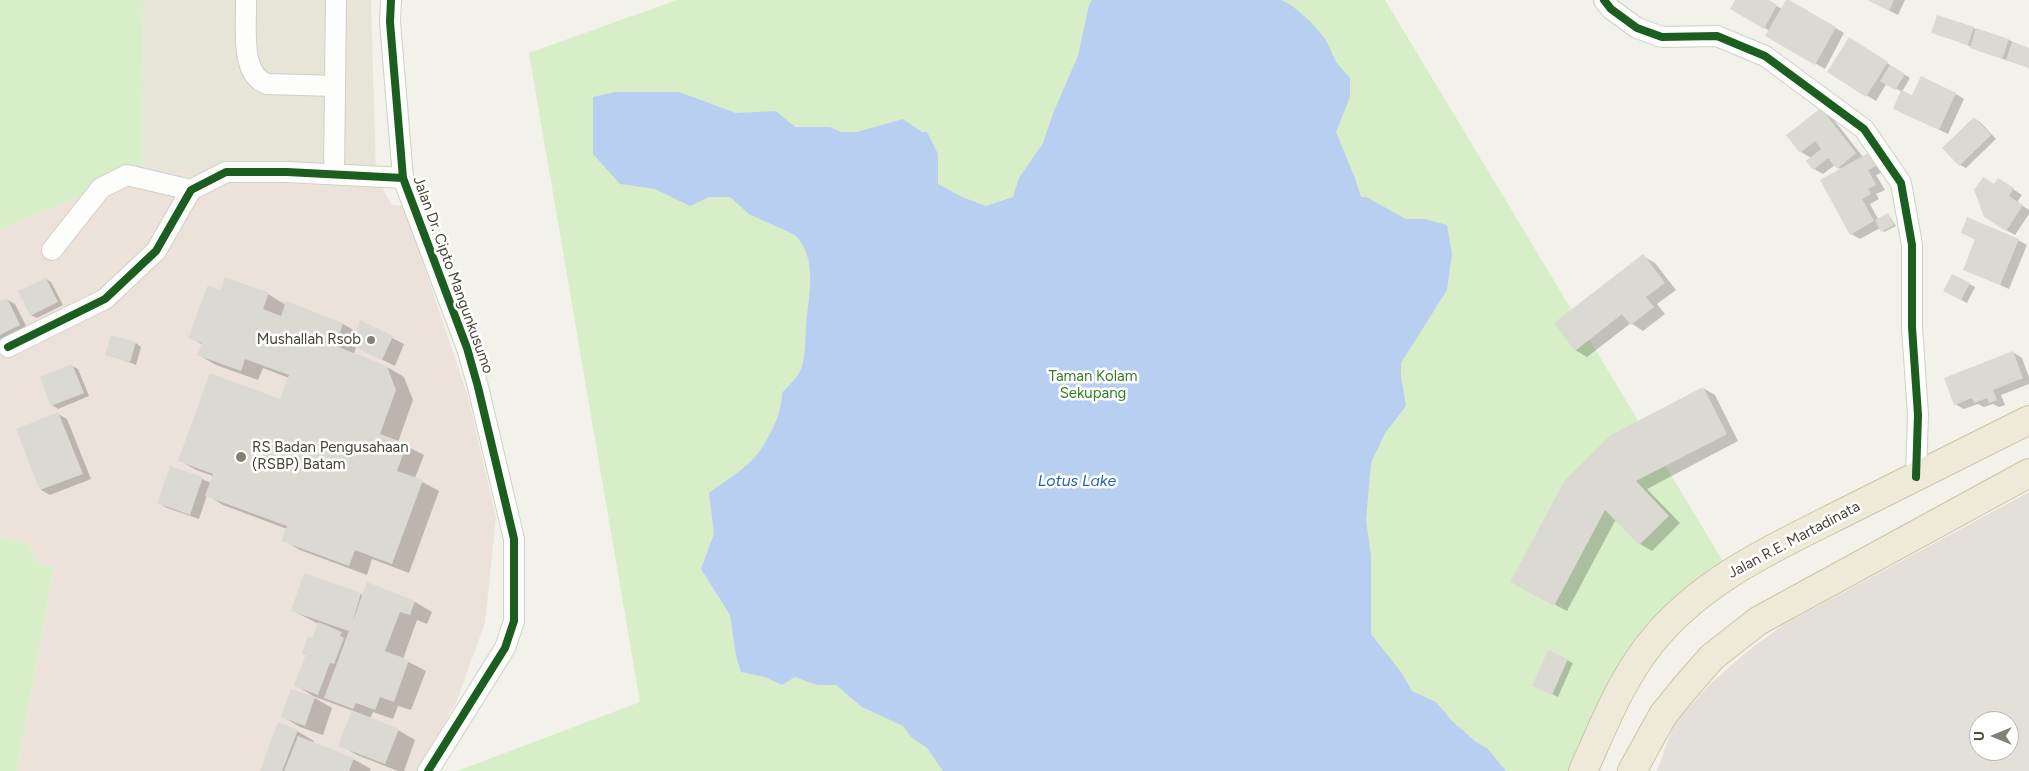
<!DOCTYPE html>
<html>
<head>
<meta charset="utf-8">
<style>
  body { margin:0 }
  #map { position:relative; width:2029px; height:771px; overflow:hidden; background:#f2f1ea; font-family:Figtree,sans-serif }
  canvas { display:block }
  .north { position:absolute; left:1969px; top:711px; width:50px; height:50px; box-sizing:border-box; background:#fff; border:1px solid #b6b5ae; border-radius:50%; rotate:270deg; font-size:14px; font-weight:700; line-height:20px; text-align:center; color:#484535 }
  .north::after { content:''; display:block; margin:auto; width:18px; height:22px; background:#848174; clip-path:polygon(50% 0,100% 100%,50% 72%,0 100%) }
</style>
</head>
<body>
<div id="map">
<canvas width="2029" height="771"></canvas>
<div class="north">U</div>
</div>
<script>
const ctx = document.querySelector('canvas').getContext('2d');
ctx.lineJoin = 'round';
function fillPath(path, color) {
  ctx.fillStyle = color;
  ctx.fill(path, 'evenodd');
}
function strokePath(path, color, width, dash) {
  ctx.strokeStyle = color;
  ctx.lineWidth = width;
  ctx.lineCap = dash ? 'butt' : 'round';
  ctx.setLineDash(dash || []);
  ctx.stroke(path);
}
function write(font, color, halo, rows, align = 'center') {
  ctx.font = font + ' Figtree,sans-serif';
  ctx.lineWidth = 5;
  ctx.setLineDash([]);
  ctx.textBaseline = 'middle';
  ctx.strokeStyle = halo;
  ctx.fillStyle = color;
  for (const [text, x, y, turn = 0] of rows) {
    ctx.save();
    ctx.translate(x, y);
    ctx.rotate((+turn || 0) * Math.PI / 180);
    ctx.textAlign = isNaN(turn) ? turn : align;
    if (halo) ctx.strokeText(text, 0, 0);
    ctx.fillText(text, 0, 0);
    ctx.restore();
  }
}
fillPath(new Path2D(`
  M143 0H371L376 176 141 173Z`), '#e6e5d7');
fillPath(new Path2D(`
  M2029 492V771H1657L1674 724 1710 684 1749 650 1783 625ZM1979 721H2009V751H1979Z`), '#e2e0d8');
fillPath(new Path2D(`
  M141 173 376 176 392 205 404 206 468 397 496 517 485 623 457 700 418 771H17L54 566 37 564 29 544 0 537V229Z`), '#ede2da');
fillPath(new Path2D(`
  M0 0H143L141 173 0 229Z
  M677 0H1385L1730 573 1689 603 1583 771H457L640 702 529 53Z
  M0 537 29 544 37 564 54 566 17 771H0Z`), '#d8eec8');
fillPath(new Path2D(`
  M1092 0H1281L1291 5 1310 21 1326 40 1336 62 1350 78V97L1336 132 1355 178 1361 197H1366L1406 219H1425L1447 225 1452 254 1447 290 1401 363V376L1406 406 1385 433 1371 463 1366 520 1371 555V634L1401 672 1412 691 1436 702 1452 721 1476 742 1487 748 1506 771H943L927 748 911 737 903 726 862 707 836 685H817L795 677 782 685 765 677 741 672 736 656 730 615 701 569 714 534 709 493C723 482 744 470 755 457 769 440 782 414 782 393 788 386 798 377 801 369 806 355 805 341 806 327 808 298 819 259 795 235L749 214 730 197H709L690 206 655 189 620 184 593 154V97L615 92H679L736 113 776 111 795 127H830L841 132H857L903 119 922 132H927L938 154V184L962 197 986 206 1013 197 1019 178 1043 143 1054 111 1078 56 1089 5Z`), '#b8cff2');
fillPath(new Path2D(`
  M1737 0H1766L1782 9 1787 0 1844 33 1825 69 1767 36 1770 31 1732 9Z
  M1869 0H1905L1898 15Z
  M1973 28 2009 40 2029 49V68L1977 50 1972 47 1933 32Z
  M1858 44 1910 78 1902 92 1913 97 1956 94 1964 99 1948 134 1903 113 1902 92 1887 83 1876 101 1829 72Z
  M1821 109 1830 115 1863 157 1886 171 1876 175 1885 190 1876 194 1879 199 1870 204 1878 219 1888 214 1896 226 1884 232 1880 228 1860 239 1851 234 1841 170 1835 165 1823 174 1814 169 1807 161 1811 158 1801 152Z
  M1974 118 1980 122 1996 139 1966 168 1960 165Z
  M2007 185 2022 195 2017 202 2029 210V214L2015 235 2006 230Z
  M1963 233 2018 240 2027 245 2009 289 1964 269 1976 240Z
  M1643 256 1655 263 1676 290 1657 304 1665 314 1643 331 1631 323 1587 357 1575 350Z
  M1952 275 1975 287 1967 303 1945 291Z
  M46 279 51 282 63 305 37 318 31 315Z
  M221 291 268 294 286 305 287 303 343 324 357 332 361 322 404 344 395 366 356 347 354 354 387 367 404 377 413 400 398 442 424 455 415 478 439 491 409 573 372 559 367 575 300 550 283 540 287 529 223 505 207 495 199 519 167 508 159 503 202 479 211 483 213 476 196 470 179 460 281 400 289 378 263 368 258 380 216 365 199 355 203 345 190 337Z
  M6 299 15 304 28 330 0 344V302Z
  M136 343 141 347 136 365 107 354Z
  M2013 352 2022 358 2029 377V384L2001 395 2005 405 1999 407 1993 404 1984 407 1978 404 1964 409 1955 404Z
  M72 366 78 369 89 396 58 409 52 405Z
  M1703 388 1715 395 1738 441 1647 489 1680 523 1652 551 1640 544 1616 519 1567 611 1524 588Z
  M58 414 67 419 91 479 50 495 41 490 18 430Z
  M305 574 363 595 368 584 415 602 432 612 427 624 417 620 403 659 426 671 411 710 398 706 393 719 373 712 370 719 398 730 415 740 404 771H398L357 755 340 745 353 711 313 696 295 685 307 655 303 653 313 639 319 624 293 611Z
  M1567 660 1573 663 1558 697 1540 688Z
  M315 698 332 708 323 735 300 727 283 717Z
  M297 731 314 741 313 743 353 759 371 769 370 771H262Z`), '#0003');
fillPath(new Path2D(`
  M1735 0H1769L1777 5 1764 29 1730 9Z
  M1786 0H1789L1836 27 1815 65 1765 36Z
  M1867 0H1894L1889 11Z
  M1937 15 1974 27 1968 45 1931 33Z
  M1976 28 2009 39 2002 59 1970 48Z
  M1849 37 1888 62 1866 97 1827 72Z
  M2012 42 2029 48V68L2006 60Z
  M1890 65 1905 74 1895 90 1880 81Z
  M1921 76 1956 93 1939 130 1893 109 1901 90 1912 95Z
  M1821 108 1856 153 1837 169 1828 158 1813 170 1806 161 1821 149 1815 141 1800 153 1786 135Z
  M1974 117 1991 135 1959 166 1942 148Z
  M1870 152 1878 165 1868 170 1876 185 1868 189 1871 194 1862 199 1874 221 1850 235 1820 180Z
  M1983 177 1994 184 1998 178 2014 188 2009 196 2023 205 2006 231 1984 217 1974 190Z
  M1888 213 1894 225 1881 232 1875 220Z
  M1967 217 2019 239 2000 285 1963 270 1975 239 1961 233Z
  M1643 254 1665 283 1646 297 1654 307 1631 325 1622 314 1575 351 1554 323Z
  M1952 274 1970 283 1961 300 1943 291Z
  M225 277 269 293 263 309 281 316 286 301 343 323 336 346 387 366 396 390 380 434 407 444 397 471 423 480 392 564 355 550 349 566 281 541 287 526 205 496 213 474 178 461 210 373 280 399 289 375 245 359 241 371 197 355 202 343 188 338 208 285 220 290Z
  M46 278 58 302 30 316 18 291Z
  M7 298 20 325 0 335V301Z
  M360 320 393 336 382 360 350 345Z
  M111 335 136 342 130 362 105 355Z
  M2013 351 2023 378 1993 390 1997 400 1989 403 1987 398 1974 403 1972 398 1954 405 1944 378Z
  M72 364 84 393 51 406 40 377Z
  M1703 387 1727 434 1636 481 1669 516 1639 545 1605 510 1554 606 1510 582 1565 480 1611 435Z
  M58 412 83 474 40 490 16 429Z
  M170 466 203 477 190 515 157 503Z
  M304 573 361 593 352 624 367 582 415 601 410 615 400 612 385 651 409 660 394 702 380 697 375 710 356 703 353 709 324 698 349 631 291 611Z
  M318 622 342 632 340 636 344 638 334 664 330 663 318 695 294 686 306 654 302 653 308 636 312 638Z
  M1548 650 1568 659 1552 695 1532 686Z
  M291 689 315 697 305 726 281 717Z
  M352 710 399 729 385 764 338 746Z
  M278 722 298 730 282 771H260Z
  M298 736 354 758 349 771H284Z`), '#dbdad2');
const minor = new Path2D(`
  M246 0C247 25 239 74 267 84L335 86
  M391 0 390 22 403 178 467 348 478 387 514 539V621L505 648 428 771
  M1604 0 1611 9 1637 28 1662 37 1717 36 1765 56 1864 129 1901 183 1912 245V327L1918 415 1916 477
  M334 174 336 0
  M52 250 101 188 127 175 191 190
  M8 347 105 299 156 251 191 190 226 172H287L403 178`);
const highway = new Path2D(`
  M1583 771C1603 727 1620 682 1650 644 1702 578 1780 545 1853 508 1911 479 1970 450 2029 420
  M1632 771 1663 715 1684 689 1712 657 1758 621 2029 473`);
strokePath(minor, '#d0cfc8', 22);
strokePath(highway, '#cbc5a4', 30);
strokePath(minor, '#fdfdfc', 20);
strokePath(highway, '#edead9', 28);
strokePath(new Path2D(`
  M391 0 390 22 403 178 467 348 478 387 514 539V621L505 648 428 771
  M1604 0 1611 9 1637 28 1662 37 1717 36 1765 56 1864 129 1901 183 1912 245V327L1918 415 1916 477
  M8 347 105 299 156 251 191 190 226 172H287L403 178`), '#1b5e20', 8);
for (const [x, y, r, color] of [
  [371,340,5,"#848174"],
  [241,457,6,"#848174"]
]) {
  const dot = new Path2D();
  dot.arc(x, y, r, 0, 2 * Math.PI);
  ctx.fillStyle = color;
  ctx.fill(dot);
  strokePath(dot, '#fff', 2);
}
write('15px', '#484535', '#fff', [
  ["Jalan Dr. Cipto Mangunkusumo",453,275,70],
  ["Jalan R.E. Martadinata",1794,540,-28]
]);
write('15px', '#484535', '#fff', [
  ["Mushallah Rsob",361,340],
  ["RS Badan Pengusahaan",252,448,"left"],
  ["(RSBP) Batam",252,465,"left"]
], 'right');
write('15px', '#337f24', '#fff', [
  ["Taman Kolam",1093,377],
  ["Sekupang",1093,394]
]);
write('italic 16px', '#265ebc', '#fff', [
  ["Lotus Lake",1077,481]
]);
</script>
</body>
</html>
